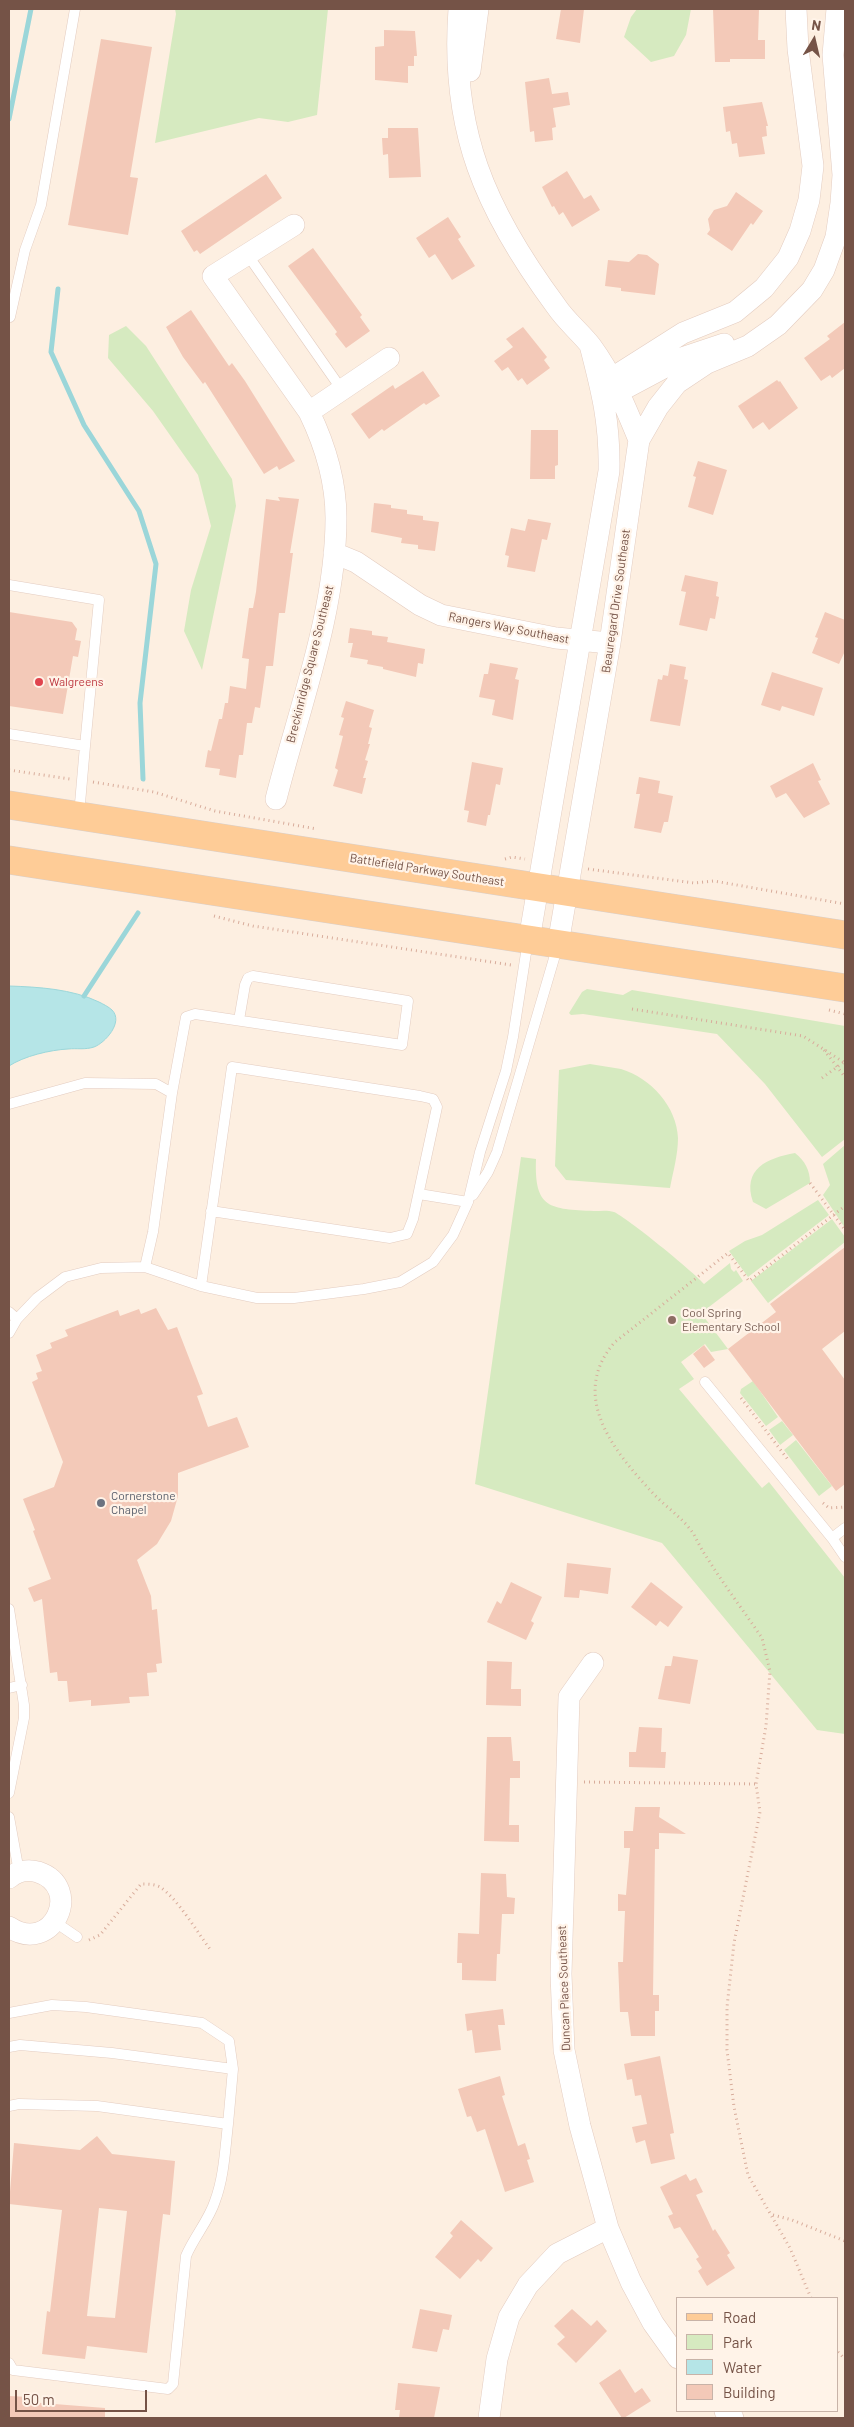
<!DOCTYPE html>
<html>
<head>
<meta charset="utf-8">
<style>
  body { margin:0 }
  #map { position:relative; width:854px; height:2427px; overflow:hidden; background:#fdefe1; font-family:Barlow,sans-serif }
  canvas { display:block }
  .frame { position:absolute; inset:0; border:10px solid #755347; pointer-events:none }
  .legend { position:absolute; left:676px; top:2297px; width:162px; height:115px; box-sizing:border-box; background:#fff3e8; border:1px solid #c8b3a8; margin:0; padding:6px 9px; list-style:none; font-size:15px; color:#755347 }
  .legend li { display:flex; align-items:center; gap:10px; height:25px }
  .legend b { width:25px; border:1px solid #c8b3a8 }
  .north { position:absolute; left:789px; top:15px; width:50px; height:50px; -webkit-text-stroke:4px #fff3e8; paint-order:stroke; rotate:9deg; font-size:14px; font-weight:700; line-height:20px; text-align:center; color:#755347 }
  .north::after { content:''; display:block; margin:auto; width:18px; height:22px; background:#755347; clip-path:polygon(50% 0,100% 100%,50% 72%,0 100%) }
  .scale { position:absolute; left:15px; top:2390px; width:132px; height:22px; box-sizing:border-box; border:2px solid #755347; border-top:0; padding-left:6px; font-size:15px; line-height:18px; white-space:nowrap; color:#755347; -webkit-text-stroke:4px #fff3e8; paint-order:stroke }
</style>
</head>
<body>
<div id="map">
<canvas width="854" height="2427"></canvas>
<div class="frame"></div>
<ul class="legend">
<li><b style="height:6px;background:#fecc97"></b>Road</li>
<li><b style="height:14px;background:#d6eac0"></b>Park</li>
<li><b style="height:14px;background:#b5e5e7"></b>Water</li>
<li><b style="height:14px;background:#f3c9b8"></b>Building</li>
</ul>
<div class="north">N</div>
<div class="scale">50 m</div>
</div>
<script>
const ctx = document.querySelector('canvas').getContext('2d');
ctx.lineJoin = 'round';
function fillPath(path, color) {
  ctx.fillStyle = color;
  ctx.fill(path, 'evenodd');
}
function strokePath(path, color, width, dash) {
  ctx.strokeStyle = color;
  ctx.lineWidth = width;
  ctx.lineCap = dash ? 'butt' : 'round';
  ctx.setLineDash(dash || []);
  ctx.stroke(path);
}
function write(font, color, halo, rows, align = 'center') {
  ctx.font = font + ' Barlow,sans-serif';
  ctx.lineWidth = 4.5;
  ctx.setLineDash([]);
  ctx.textBaseline = 'middle';
  ctx.strokeStyle = halo;
  ctx.fillStyle = color;
  for (const [text, x, y, turn = 0] of rows) {
    ctx.save();
    ctx.translate(x, y);
    ctx.rotate((+turn || 0) * Math.PI / 180);
    ctx.textAlign = isNaN(turn) ? turn : align;
    if (halo) ctx.strokeText(text, 0, 0);
    ctx.fillText(text, 0, 0);
    ctx.restore();
  }
}
fillPath(new Path2D(`
  M175 9H328L317 115 288 122 259 118 155 143 176 14Z
  M637 9H691L686 35 674 56 651 62 624 37 631 17Z
  M126 326 146 346 232 479 236 506 202 670 184 631 191 590 211 526 198 475 153 411 108 358 109 335Z
  M587 989 623 995 632 990 845 1026V1139L822 1157 765 1084 717 1034 583 1014 571 1015 569 1013 582 992Z
  M590 1064C600 1066 611 1067 621 1069 651 1078 677 1107 678 1138 678 1155 673 1172 670 1188L566 1180 555 1166 559 1070Z
  M845 1145V1228L823 1195 830 1185 823 1164Z
  M795 1153C805 1161 810 1170 810 1183L766 1209 753 1202C742 1169 767 1158 795 1153Z
  M521 1157 536 1159C534 1209 550 1209 594 1211 600 1211 608 1210 614 1212 626 1217 694 1272 704 1284L730 1263 731 1269 734 1272 736 1270 743 1281 701 1313 728 1349 711 1352 705 1344 681 1362 694 1379 679 1389 762 1488 769 1482 845 1578V1734L817 1730 662 1543 475 1484Z
  M818 1200 829 1215 748 1277 729 1251 745 1241 762 1235Z
  M832 1219 845 1237V1242L768 1303 751 1281Z
  M753 1381 778 1417 766 1426 740 1393 741 1389Z
  M782 1421 793 1435 780 1445 769 1430Z
  M796 1440 832 1486 819 1496 784 1450Z`), '#d6eac0');
const water = new Path2D(`
  M9 986C39 987 72 989 99 1002 103 1004 109 1007 112 1010 124 1022 105 1043 94 1047 85 1050 77 1048 68 1049 50 1050 24 1056 9 1066Z`);
fillPath(water, '#b5e5e7');
strokePath(water, '#9bd6d9', 1);
strokePath(new Path2D(`
  M9 119 31 9
  M58 289 51 352 84 425 139 511 156 564 140 703 143 779
  M84 996 138 913`), '#9bd6d9', 5);
fillPath(new Path2D(`
  M561 9H584L580 43 556 39Z
  M713 9H759L758 40H765V59H730V62H715Z
  M384 30 415 31 417 56H414V66H408V83L375 80V47L384 46Z
  M101 39 152 47 130 177 138 178 128 235 68 225Z
  M549 78 552 94 568 92 570 105 553 108 556 127 552 128 553 140 535 142 534 131 530 132 525 82Z
  M762 102 768 126H766L767 136 762 137 765 154 739 157 737 143 732 144 730 131 726 132 723 107Z
  M388 128H418L421 177 389 178 388 154 383 155 382 138H388Z
  M567 171 584 199 591 195 600 210 572 227 563 212 559 215 554 206 552 207 542 187Z
  M266 174 282 198 200 254 197 250 194 252 181 231Z
  M736 192 763 211 753 225 751 223 732 251 707 234 710 230 708 219 714 210 727 206Z
  M448 217 461 237 458 239 475 266 452 280 435 254 429 258 416 238Z
  M313 248 362 315 360 317 370 331 346 348 335 334 337 332 288 266Z
  M638 254 647 255 659 264 655 295 621 291V288L605 286 608 260 629 262Z
  M191 310 229 366 232 363 245 381 295 461 279 470 277 466 264 474 205 382 203 384 183 357 166 327Z
  M845 322V368L832 378 830 375 821 381 804 358 830 339 827 336Z
  M523 327 547 357 544 360 550 368 527 385 522 378 518 381 508 367 502 371 494 361 513 347 506 339Z
  M423 371 440 396 426 405 424 403 384 431 382 429 369 439 351 414 393 385 395 389Z
  M777 380 779 382 780 381 798 408 769 430 763 422 753 429 738 406Z
  M531 430H558V465L555 466V479H530Z
  M698 461 727 470 713 515 688 507 696 477 693 476Z
  M278 497 299 499 290 553H293L285 613H279L273 666H266L260 708 255 707 252 723H247L243 755H239L236 778 219 775 220 769 205 767 208 750 211 751 219 719H222L225 703H228L230 686 246 689 249 659 242 658 249 608H253L256 592 266 499 280 501Z
  M374 503 391 505V508L407 510V514L423 516V520L439 522 435 551 418 549V545L401 543 402 538 371 532Z
  M528 519 551 523 547 540 542 539 535 572 507 567 509 556 505 555 511 528 525 531Z
  M685 575 718 582 716 596 719 597 715 619 710 618 707 631 679 625 686 592 681 591Z
  M9 612 72 622 77 629 75 640 81 641 78 657 73 656 63 714 9 706Z
  M825 612 845 620V651L839 664 812 653 818 638 815 637Z
  M350 628 372 631V635L388 637 387 642 425 649 423 664 418 663 416 677 383 669V667L367 664 368 660 350 657 353 643H348Z
  M490 663 518 668 515 679 519 680 513 720 492 715 495 700 479 697 484 674H488Z
  M670 664 686 667 684 679 688 680 680 726 650 721 658 679 662 680 663 675 668 676Z
  M772 672 823 688 814 716 782 706 780 711 761 705Z
  M346 701 374 710 369 727 372 728 368 744H370L365 760 368 761 363 778H366L362 794 333 786 338 770 335 768 343 736 339 735 344 718 341 717Z
  M472 762 503 768 500 785 496 784 490 815H488L486 826 467 822 469 811 464 810Z
  M813 763 821 780 818 781 830 804 804 818 786 793 776 798 770 786Z
  M639 777 660 781 658 793 673 796 668 822H664L661 833 634 828 640 794H636Z
  M845 1247V1331L822 1349 845 1380V1484L836 1491 728 1349 776 1312 770 1304Z
  M156 1308 168 1330 177 1327 203 1394 197 1396 208 1427 237 1417 249 1447 178 1473V1496L171 1521 157 1544 137 1560 151 1596 152 1610 157 1609 159 1631 162 1663 156 1664 157 1672 147 1673 149 1696 129 1697 130 1703 91 1706V1700L69 1702 67 1681H58L57 1672 50 1673 42 1599 34 1602 28 1588 51 1579 33 1531 35 1530 23 1499 54 1487 63 1462 32 1382 38 1379 36 1373 42 1371 36 1355 52 1348 50 1343 68 1336 65 1330 118 1310 120 1316 139 1309 141 1314Z
  M704 1345 715 1360 704 1368 693 1354Z
  M567 1563 611 1568 608 1594 580 1590 579 1598 564 1597Z
  M511 1582 542 1597 531 1621 534 1623 526 1640 487 1622 497 1601 501 1604Z
  M651 1582 683 1607 668 1627 660 1621 656 1626 631 1607Z
  M673 1656 698 1660 690 1704 658 1699 665 1666H671Z
  M487 1661 512 1662 511 1689H521V1706L486 1705Z
  M639 1727 662 1728 661 1752H666L665 1768 629 1767V1752H636Z
  M487 1737H511L513 1761H520V1778H510L509 1825H519V1842L484 1841Z
  M635 1807H660L659 1817 686 1834 659 1833V1849H655L653 1995H659V2011H655V2036H631L628 2012H620L618 1962H623L625 1911H618V1894L626 1895 630 1848H624V1831H633Z
  M481 1873 506 1874 507 1897 515 1898 514 1914H502L500 1954H497L496 1981 462 1980V1963H457L458 1933 479 1934Z
  M503 2009 505 2025H498L501 2050 475 2053 472 2030 467 2031 465 2014Z
  M660 2056 674 2133 670 2134 675 2159 651 2164 645 2140 636 2143 632 2127 647 2124 641 2095 635 2096 632 2079 627 2080 624 2064Z
  M500 2076 505 2095 502 2096 518 2146 525 2143 530 2159 527 2160 534 2182 505 2192 485 2129 477 2132 471 2116 467 2117 458 2089Z
  M97 2136 112 2154 175 2161 170 2215 163 2214 147 2353 87 2346 85 2359 42 2354 47 2311 50 2312 62 2210 9 2204 14 2143 80 2150ZM99 2208 127 2211 115 2318 87 2316Z
  M686 2174 690 2181 696 2178 703 2192 696 2195 713 2231 715 2229 730 2253 727 2255 735 2268 707 2286 698 2271 702 2268 696 2259 699 2257 680 2227 674 2229 668 2216 673 2214 660 2187Z
  M461 2220 493 2248 481 2262 478 2259 460 2279 435 2257 453 2236 450 2233Z
  M420 2309 452 2315 449 2330 443 2329 437 2352 412 2348Z
  M572 2309 591 2326 597 2320 607 2331 576 2363 557 2344 565 2337 554 2326Z
  M620 2369 635 2393 642 2388 651 2401 624 2418H622L599 2383Z
  M398 2383 440 2387 434 2418H399L400 2410H395Z
  M9 2396 29 2397V2402L105 2408V2418H9Z`), '#f3c9b8');
const service = new Path2D(`
  M247 254 342 390
  M10 317 25 250 41 205 75 9
  M9 585 99 600 85 746
  M9 734 85 746 79 815
  M172 1093 186 1017 195 1014 402 1045 408 1001 253 976 248 978 245 985 239 1020
  M9 1104 85 1083 156 1084 172 1093 153 1232 145 1267
  M419 1194 468 1202
  M473 1195 488 1172 497 1152 558 945
  M201 1286 232 1067 420 1096 433 1099 437 1107 413 1219 407 1234 390 1238 211 1211
  M9 1312 17 1319
  M9 1333 17 1319 37 1298 65 1277 101 1268 145 1267 201 1286 257 1298H294L364 1289 400 1282 433 1262 453 1235 468 1202 480 1152 506 1071 513 1037 528 940
  M705 1382 832 1538
  M845 1528 832 1538 845 1557
  M9 1609 24 1705V1718L9 1793
  M9 1688 22 1685
  M9 1817 19 1872
  M55 1922 77 1937
  M9 2013 52 2005 86 2007 202 2023 229 2041 233 2069
  M9 2047 20 2045 112 2053 233 2069 228 2124 97 2106 19 2104 9 2106
  M9 2363 13 2370 168 2389 173 2384 186 2256C194 2237 209 2220 215 2201 224 2177 225 2150 228 2124`);
const minor = new Path2D(`
  M459 9C450 130 485 210 556 306 566 321 580 332 591 346 613 376 625 406 639 440
  M470 71 478 9
  M601 385 683 333 735 312 764 288 788 258 800 231 809 200 813 166 798 49 796 9
  M607 398 682 358 724 344
  M309 412 389 358
  M334 553 356 562 420 605 441 615 556 638 610 643
  M276 799C299 708 336 612 336 518 336 482 325 445 309 412L213 276 294 225
  M529 940 609 471C610 423 602 391 590 345
  M558 944 610 643 639 440 658 407 677 383 707 363 748 346 778 325 812 290 824 270 836 237 841 203 843 175 833 55 837 9
  M593 1663 569 1697 561 1974 564 2050 580 2126 608 2228 631 2282 653 2323 678 2358
  M9 1878C17 1871 28 1869 38 1872 84 1887 53 1956 9 1927
  M725 2411 733 2418
  M489 2418 497 2359 509 2317 528 2285 557 2254 608 2228`);
const primary = new Path2D(`
  M9 805 845 935
  M9 860 845 988`);
strokePath(service, '#e3ccc0', 11);
strokePath(minor, '#e3ccc0', 22);
strokePath(primary, '#d8cfcb', 29);
strokePath(new Path2D(`
  M9 770 70 779
  M93 782 154 792 215 811 317 829
  M505 859 512 857 525 859
  M588 869 694 883 714 881 845 904
  M214 916 253 926 511 965
  M632 1009 803 1036 845 1063
  M829 1010 845 1014
  M824 1050 845 1077
  M822 1078 844 1062
  M810 1183 845 1230
  M741 1398 789 1461
  M823 1503 829 1508 845 1507
  M584 1782 756 1784
  M89 1940 100 1935 141 1884C147 1884 154 1884 160 1887 178 1899 197 1932 210 1949
  M773 2215 792 2220 845 2241
  M811 2298 790 2248 748 2175 734 2107 727 2050V2007L734 1943 760 1812 756 1784 766 1726 770 1671 762 1638C743 1610 722 1582 704 1553 700 1547 697 1540 693 1533 682 1517 663 1505 650 1490 612 1449 569 1394 615 1342L728 1253 749 1281 845 1206
  M838 2352 845 2359`), '#d8ac9b', 3, [1, 4]);
strokePath(service, '#fff', 10);
strokePath(minor, '#fff', 21);
strokePath(primary, '#fecc97', 28);
for (const [x, y, r, color] of [
  [39,682,5,"#e0444e"],
  [672,1320,5,"#8d6e63"],
  [101,1503,5,"#6b7280"]
]) {
  const dot = new Path2D();
  dot.arc(x, y, r, 0, 2 * Math.PI);
  ctx.fillStyle = color;
  ctx.fill(dot);
  strokePath(dot, '#fff3e8', 2);
}
write('12px', '#755347', '#fff3e8', [
  ["Beauregard Drive Southeast",616,601,-82],
  ["Rangers Way Southeast",509,628,11],
  ["Breckinridge Square Southeast",310,664,-76],
  ["Battlefield Parkway Southeast",427,870,9],
  ["Duncan Place Southeast",564,1988,-92]
]);
write('12px', '#be3a42', '#fff3e8', [
  ["Walgreens",49,682]
], 'left');
write('12px', '#785e54', '#fff3e8', [
  ["Cool Spring",682,1313],
  ["Elementary School",682,1327]
], 'left');
write('12px', '#5b616d', '#fff3e8', [
  ["Cornerstone",111,1496],
  ["Chapel",111,1510]
], 'left');
</script>
</body>
</html>
